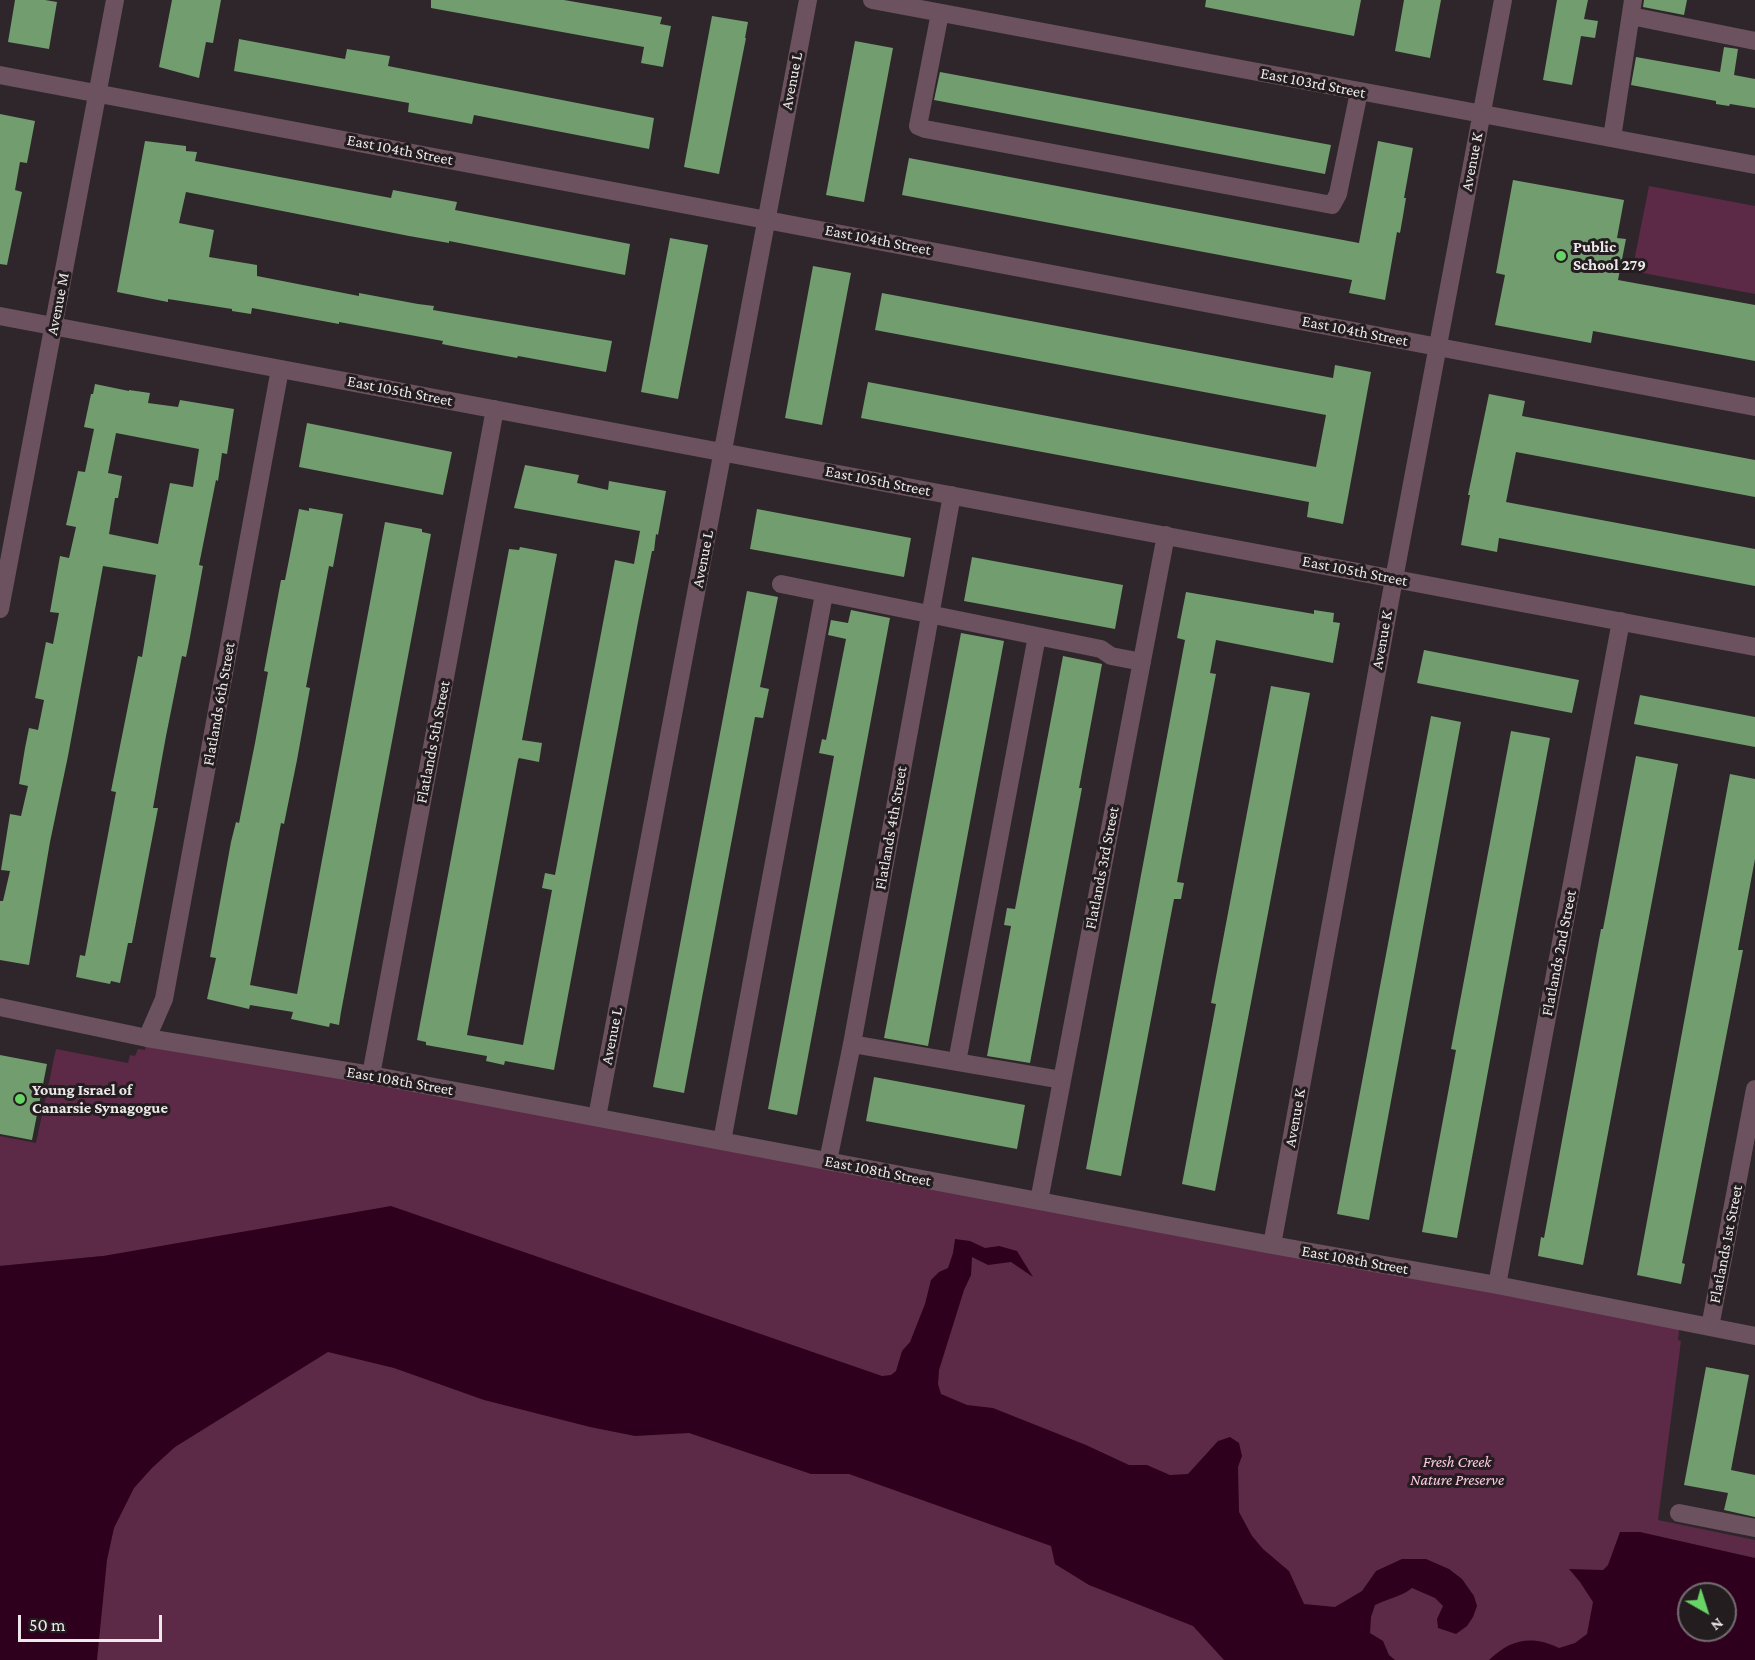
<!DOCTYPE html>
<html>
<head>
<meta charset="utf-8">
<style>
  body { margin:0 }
  #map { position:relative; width:1755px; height:1660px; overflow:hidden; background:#2e262a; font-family:"Crimson Pro",serif }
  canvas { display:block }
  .north { position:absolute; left:1677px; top:1582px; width:60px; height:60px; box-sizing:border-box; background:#241d20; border:2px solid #746e71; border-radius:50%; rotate:141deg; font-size:16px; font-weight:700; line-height:24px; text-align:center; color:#ede8ea }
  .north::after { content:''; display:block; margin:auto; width:21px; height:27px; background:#67d465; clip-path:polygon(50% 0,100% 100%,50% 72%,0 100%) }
  .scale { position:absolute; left:18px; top:1615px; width:144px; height:27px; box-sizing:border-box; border:3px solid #ede8ea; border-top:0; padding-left:8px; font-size:18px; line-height:21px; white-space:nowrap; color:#ede8ea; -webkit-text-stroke:4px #241d20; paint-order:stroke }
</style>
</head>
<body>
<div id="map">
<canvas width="1755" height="1660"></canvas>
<div class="north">N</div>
<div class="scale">50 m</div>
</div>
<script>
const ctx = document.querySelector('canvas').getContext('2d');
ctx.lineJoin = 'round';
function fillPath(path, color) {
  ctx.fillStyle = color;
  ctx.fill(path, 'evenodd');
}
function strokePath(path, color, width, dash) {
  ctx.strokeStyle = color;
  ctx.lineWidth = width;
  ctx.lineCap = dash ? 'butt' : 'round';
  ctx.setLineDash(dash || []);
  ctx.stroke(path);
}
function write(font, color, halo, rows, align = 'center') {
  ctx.font = font + ' "Crimson Pro",serif';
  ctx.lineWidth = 6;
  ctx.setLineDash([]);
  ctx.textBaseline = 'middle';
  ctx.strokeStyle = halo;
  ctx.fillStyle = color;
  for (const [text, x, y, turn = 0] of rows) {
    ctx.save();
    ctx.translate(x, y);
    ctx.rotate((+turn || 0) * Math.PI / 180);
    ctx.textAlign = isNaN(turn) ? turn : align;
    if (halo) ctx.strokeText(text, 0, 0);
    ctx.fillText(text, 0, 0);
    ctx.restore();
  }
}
fillPath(new Path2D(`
  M1649 186 1755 206V294L1632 271Z
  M147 1038 1680 1321 1678 1340 1681 1341 1658 1520 1755 1540V1589L1630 1560 1593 1640 1514 1660H1379L1299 1610 1177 1503 102 1256 0 1266V1136L36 1143 56 1049 128 1063 130 1055 135 1056 138 1049 145 1050Z
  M328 1346 696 1420 1061 1537 1203 1617 1244 1660H54L89 1534 169 1439Z`), '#5c2a46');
fillPath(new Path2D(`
  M391 1206 882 1376 891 1375 896 1371 902 1351 910 1342 925 1304 931 1280 939 1272 948 1268 953 1253 955 1239 970 1241 985 1248 999 1246 1017 1251 1033 1277 1011 1262 988 1265 972 1257 971 1275 964 1290 939 1370 938 1384 941 1394 967 1405 993 1408 1086 1445 1129 1465H1147L1170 1475 1188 1474 1218 1441 1230 1437 1239 1443 1242 1456 1238 1467 1239 1512 1252 1536 1263 1549 1289 1571 1304 1604 1335 1607 1362 1591 1376 1571 1402 1559H1426L1449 1569 1462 1579 1474 1596 1477 1606 1473 1617 1467 1626 1456 1634 1438 1628 1437 1619 1443 1606 1435 1598 1412 1588C1403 1596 1387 1599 1375 1605L1371 1617 1370 1633 1383 1641 1389 1655 1395 1660H1224L1193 1626 1089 1585 1055 1564 1051 1546 849 1474H811L689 1433 635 1436 590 1427 484 1400 394 1368 328 1352 175 1447 152 1468 134 1488 114 1528 107 1560 97 1660H0V1266L103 1256Z
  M1620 1532H1640L1755 1558V1660H1489C1511 1639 1532 1635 1559 1648L1575 1643 1587 1634 1593 1602 1580 1582 1569 1569 1603 1570 1608 1565ZM1689 1594H1725V1630H1689Z`), '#2e001d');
fillPath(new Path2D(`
  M15 0H45L57 2 49 49 8 42Z
  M172 0H221L213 43 206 42 199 78 159 67Z
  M431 0H564L662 17 660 24 671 26 663 67 641 63 644 47 431 8Z
  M1206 0H1361L1354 36 1205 7Z
  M1404 0H1441L1430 58 1395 51Z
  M1557 0H1588L1584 19 1598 21 1595 38 1581 36 1572 85 1543 80Z
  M1644 0H1687L1684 15 1643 7Z
  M712 16 748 22 745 38H746L719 174 684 167Z
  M239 39 345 59 347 49 390 56 388 66 654 118 649 149 474 115 472 124 408 112 409 103 234 71Z
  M855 41 893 48 864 202 826 195Z
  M1724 47 1738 49 1734 75 1755 79V108L1730 104 1729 106 1716 104V101L1631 85 1636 57 1720 72Z
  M940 72 1331 145 1325 174 934 100Z
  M0 114 35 121 27 163 20 162 15 190 22 192 7 265 0 264Z
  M145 141 186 146V151L197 152 195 161 391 198 393 190 457 202 455 210 630 244 625 275 449 241V243L409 236 186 192 179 223 214 230 209 257 257 265V276L359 296V293L418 304 434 306 433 310 612 341 606 372 518 356 517 358 457 347 442 344 443 341 339 322V324L252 308 251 314 232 311V309L168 299V302L117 292Z
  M1378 141 1413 148 1404 198H1406L1403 216 1400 233 1397 232 1385 300 1349 293 1352 280 902 195 909 158 1359 243Z
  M1513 180 1624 200 1617 238 1626 239 1618 280 1755 305V361L1593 331 1591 343 1495 325 1505 275 1496 273Z
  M670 238 708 245 678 399 641 392Z
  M813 266 851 273 822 425 785 418Z
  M882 293 1333 378 1335 365 1371 372 1343 524 1307 517 1309 502 861 418 868 382 1316 467 1326 415 875 330Z
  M95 384 129 391V390L150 393 148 403 178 407 180 400 234 409 227 454 222 453 218 481 216 480 199 565 203 566 190 637 186 657 182 656 166 736 153 808H158L132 943H128L120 983 111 981 110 984 76 977 80 955 85 956 116 792 111 791 138 656 142 657 156 575 103 566 68 756 50 842 29 965 0 960V901H3L10 871 1 870 10 814 21 816 28 786 19 784 25 748 29 728 38 730 44 700 35 698 46 642 53 644 59 613 50 612 60 556 69 558 76 527 66 525 78 471 85 472 94 429 84 427 91 394H93ZM116 433 199 449 193 487 170 483 158 544 109 534 115 498H118L122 476 108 473Z
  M1489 394 1525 401 1522 416 1755 460V497L1516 452 1506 502 1755 549V586L1499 538 1497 552 1461 545 1470 495H1468Z
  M307 423 452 452 443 495 299 467Z
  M525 465 579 475 577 483 608 490 609 481 666 491 658 535 656 534 654 551H652L638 622 554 1070 505 1061 504 1065 486 1061 487 1056 426 1045V1042L417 1040 509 549 519 550 520 547 557 554 522 740 542 743 539 762 519 758 518 760 467 1035 523 1045 552 890 542 888 545 873 555 875 615 560 634 564 640 531 514 508Z
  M309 508 343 514 333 567 329 566 306 687 310 688 297 760 284 824 281 823 250 985 297 994 385 522 422 529V532L431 534 341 1012 339 1025 330 1023 329 1027 291 1019 293 1012 250 1005 249 1009 207 999 216 958 210 957 231 842 236 822 239 823 255 743 268 672 264 671 281 580H285L299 509 309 511Z
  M757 509 911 538 904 577 750 549Z
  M972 557 1123 585 1115 629 964 601Z
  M747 591 778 597 760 687 769 689 763 718 755 717 684 1093 653 1087Z
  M1186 592 1314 614V610L1334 613 1333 622 1340 623 1333 663 1216 640 1210 673 1216 674 1177 882 1184 883 1181 899H1174L1121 1176 1086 1169 1185 640 1177 638Z
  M851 610 890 618 797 1115 768 1109 834 756 819 753 822 739 826 740 846 639 828 635 831 620 848 623Z
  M961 633 1004 641 928 1046 884 1038Z
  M1424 650 1579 680 1572 713 1417 683Z
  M1063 656 1102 664 1079 788H1082L1030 1063 987 1056 1011 926 1004 925 1007 908 1015 909Z
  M1271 686 1310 693 1215 1191 1182 1184 1216 1004 1211 1003 1214 987Z
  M1640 695 1755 717V747L1634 724Z
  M1431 716 1461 722 1369 1220 1337 1214Z
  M1511 731 1550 738 1457 1238 1422 1232 1456 1050 1451 1049Z
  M1636 756 1678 764 1583 1265 1538 1256 1541 1237 1544 1238 1601 929H1603Z
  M1730 774 1755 779V859L1738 950H1743L1682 1263 1685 1264 1681 1284 1637 1275Z
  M0 1055 47 1064 32 1140 0 1134Z
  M874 1077 1025 1105 1017 1149 866 1121Z
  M1706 1367 1749 1375 1731 1470 1755 1475V1517L1724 1510 1728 1493 1684 1485Z`), '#719d6f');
strokePath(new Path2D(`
  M872 0 1755 165
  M940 13 918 126 925 129 1332 205 1338 194 1359 92
  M1631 16 1755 41
  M0 75 1755 407
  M1612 138 1633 0
  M0 316 1755 647
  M781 584 1101 649 1111 656 1142 662
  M0 609 115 0
  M0 1007 147 1038 371 1075 1272 1245 1497 1285 1755 1336
  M147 1038 164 999 280 369
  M852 1044 1062 1080
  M957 1062 1037 636
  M371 1075 495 409
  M597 1117 808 0
  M722 1141 824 594
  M828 1161 852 1044 952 495
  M1039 1201 1166 535
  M1272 1245 1394 579 1503 0
  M1497 1285 1621 621
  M1710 1327 1755 1089
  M1679 1513 1755 1528`), '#6b525e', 18);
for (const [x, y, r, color] of [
  [1561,256,6,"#67d465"],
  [20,1099,6,"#67d465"]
]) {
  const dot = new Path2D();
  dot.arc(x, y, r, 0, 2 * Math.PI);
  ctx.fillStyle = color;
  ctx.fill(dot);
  strokePath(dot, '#241d20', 2);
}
write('16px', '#ede8ea', '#241d20', [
  ["Avenue L",792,81,-79],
  ["East 103rd Street",1313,83,11],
  ["East 104th Street",400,150,11],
  ["Avenue K",1472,162,-79],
  ["East 104th Street",878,240,11],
  ["Avenue M",58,304,-79],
  ["East 104th Street",1355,331,11],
  ["East 105th Street",400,391,11],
  ["East 105th Street",878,481,11],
  ["Avenue L",703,559,-79],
  ["East 105th Street",1355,571,11],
  ["Avenue K",1382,640,-80],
  ["Flatlands 6th Street",219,704,-80],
  ["Flatlands 5th Street",433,742,-79],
  ["Flatlands 4th Street",891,828,-80],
  ["Flatlands 3rd Street",1102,868,-79],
  ["Flatlands 2nd Street",1559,953,-79],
  ["Avenue L",612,1036,-79],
  ["East 108th Street",400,1081,10],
  ["Avenue K",1295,1118,-80],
  ["East 108th Street",878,1171,11],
  ["Flatlands 1st Street",1726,1244,-79],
  ["East 108th Street",1355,1260,10]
]);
write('bold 16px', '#ede8ea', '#241d20', [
  ["Public",1573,247],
  ["School 279",1573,265],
  ["Young Israel of",32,1090],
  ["Canarsie Synagogue",32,1108]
], 'left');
write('italic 16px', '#fec9e3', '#241d20', [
  ["Fresh Creek",1457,1462],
  ["Nature Preserve",1457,1480]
]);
</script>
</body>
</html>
